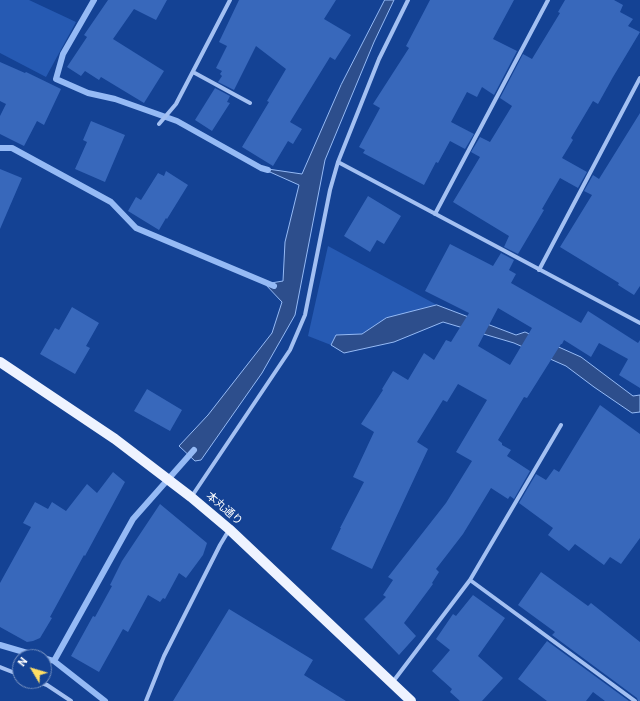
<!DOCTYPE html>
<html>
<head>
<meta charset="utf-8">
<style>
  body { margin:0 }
  #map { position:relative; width:640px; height:701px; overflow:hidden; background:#144294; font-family:Roboto,sans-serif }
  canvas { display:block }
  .north { position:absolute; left:12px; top:649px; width:40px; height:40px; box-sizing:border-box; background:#144294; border:1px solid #728ebf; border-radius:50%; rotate:308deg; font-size:11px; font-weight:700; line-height:16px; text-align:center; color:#fff }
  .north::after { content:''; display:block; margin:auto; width:14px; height:18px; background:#ffde64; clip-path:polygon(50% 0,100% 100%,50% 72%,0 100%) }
</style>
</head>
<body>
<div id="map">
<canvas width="640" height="701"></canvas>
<div class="north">N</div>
</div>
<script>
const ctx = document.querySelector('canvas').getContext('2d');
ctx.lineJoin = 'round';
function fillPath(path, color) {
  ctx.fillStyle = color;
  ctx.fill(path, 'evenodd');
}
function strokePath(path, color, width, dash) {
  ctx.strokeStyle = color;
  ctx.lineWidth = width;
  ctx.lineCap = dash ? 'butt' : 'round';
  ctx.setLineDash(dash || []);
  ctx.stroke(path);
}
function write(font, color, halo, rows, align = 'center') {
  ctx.font = font + ' Roboto,"Noto Sans JP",sans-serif';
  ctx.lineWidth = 4;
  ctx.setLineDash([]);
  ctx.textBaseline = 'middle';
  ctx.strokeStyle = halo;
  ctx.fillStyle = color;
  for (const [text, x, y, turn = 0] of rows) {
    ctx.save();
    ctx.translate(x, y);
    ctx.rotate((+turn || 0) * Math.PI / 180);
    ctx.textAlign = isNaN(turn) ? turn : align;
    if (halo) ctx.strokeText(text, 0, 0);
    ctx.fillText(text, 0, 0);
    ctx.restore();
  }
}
fillPath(new Path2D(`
  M0 0H29L76 22 46 77 0 53Z
  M328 246 437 305 386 318 362 334 336 335 331 345 308 336Z`), '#265ab3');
const water = new Path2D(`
  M385 0H394L374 42 325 160 295 315 262 373 201 460 195 461 179 446 208 415 272 333 282 302 265 284 283 281 285 242 299 185 261 168 302 174 341 85Z
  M437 305 516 335 525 332 581 357 633 396 640 395V412L632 413 594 387 566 366 514 343 443 322 394 342 344 353 331 345 336 335 362 334 386 318Z`);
fillPath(water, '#2d4e8c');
strokePath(water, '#95baf5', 1);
strokePath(new Path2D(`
  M94 0 63 54 56 79 88 93 115 99 177 121 261 168 268 170
  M0 148H12L111 202 136 228 274 286
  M0 645 41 657
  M44 658 54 661 105 701
  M54 661 133 519 194 450`), '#95baf5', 6);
fillPath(new Path2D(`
  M108 0H167L156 20 134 9 113 39 164 71 144 103 101 77 99 80 85 71 81 76 67 67 87 37 84 35Z
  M239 0H336L324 19 351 35 335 60 330 57 290 122 302 129 293 144 288 141 273 166 242 147 269 102 267 101 286 69 256 46 234 90 218 82 222 76 220 74 222 71 216 68 227 46 219 42Z
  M430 0H514L493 39 517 51 494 95 482 87 477 97 467 92 451 122 474 134 465 149 450 141 438 163 436 162 424 185 363 153 365 150 359 147 380 108 373 104 409 48 406 46Z
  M565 0H614L623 5 620 12 633 19 628 26 640 32 613 77 598 104 593 101 571 138 573 140 562 158 587 172 578 188 560 178 542 209 544 210 518 254 504 247 509 236 453 202 480 157 471 152 480 137 490 142 512 106 500 98 523 54 532 59 560 13 558 12Z
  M0 62 25 73 26 72 61 89 44 125 37 121 24 146 0 134V116L6 104 0 101Z
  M215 88 230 96 227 102 230 103 212 131 195 120Z
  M640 113V286L634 295 618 285 619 283 560 247 592 195 584 191 593 175 599 179Z
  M91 121 125 135 105 182 75 169 87 142 83 140Z
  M0 169 22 178 0 229Z
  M166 171 188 185 167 219 166 218 159 230 128 211 136 197 141 200 158 173 164 176Z
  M368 196 401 216 384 244 377 240 370 252 344 236Z
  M450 244 493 266 501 253 514 260 509 270 516 274 511 283 581 323 588 311 638 343 640 340V388L619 375 628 359 599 343 591 357 564 340 562 344H561L527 398 524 397 498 440 502 443V445L511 450 507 456 530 471 514 499 510 496 508 499 491 488 463 534 436 569 439 572 432 583 433 584 404 623 416 636 399 655 364 619 386 597 383 595 393 580 388 577 446 503 472 461 456 452 487 400 458 384 447 402 443 400 417 442 428 449 372 569 331 549 341 528H340L364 482 353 477 374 432 361 424 383 390 382 389 393 371 408 380 424 353 434 360 446 340 451 342 469 313 425 291ZM498 308 532 328 510 365 478 346Z
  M72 307 99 323 86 346 90 348 75 374 40 354 55 328 59 330Z
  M147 389 182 410 170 431 134 411Z
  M600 405 640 434V538L621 564 610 557 604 565 575 544 569 551 548 535 553 528 519 503 536 474 546 480 554 469 559 472Z
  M113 472 125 482 85 556 84 555 50 617 52 618 40 638 33 641 27 642 0 627V583L31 527 23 523 35 502 48 509 52 502 66 511 87 484 97 493Z
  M160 504 207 543 203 555 186 578 179 573 165 599 163 598 160 602 148 595 128 632 123 629 99 672 71 656 93 616 95 617 112 586 110 585 122 561Z
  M541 572 588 606 591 603 640 642V701H638L637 698 552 635 555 632 518 605Z
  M473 595 505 618 478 656 503 678 482 701H460L450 692 452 689 432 671 450 650 436 639 453 614 456 616Z
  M229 609 313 660 304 675 346 701H173Z
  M547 641 629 701H605L593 692 586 701H547L518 679Z`), '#3868bb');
strokePath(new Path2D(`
  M193 72 250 103
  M159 124 176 104 230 0
  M338 162 640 323
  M435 214 548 0
  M539 270 640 78
  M192 496 290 350 305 315 330 190 338 162 379 59 408 0
  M470 580 635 701
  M0 667 20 675
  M36 681 47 685 71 701
  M392 683 470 580 561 425
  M146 701 164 656 220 545 229 530`), '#a3c0f2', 4);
strokePath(new Path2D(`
  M0 362 115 439 191 497 229 529 411 701`), '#eef3ff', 10);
write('11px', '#fff', '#144294', [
  ["本丸通り",224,509,41]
]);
</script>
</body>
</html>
